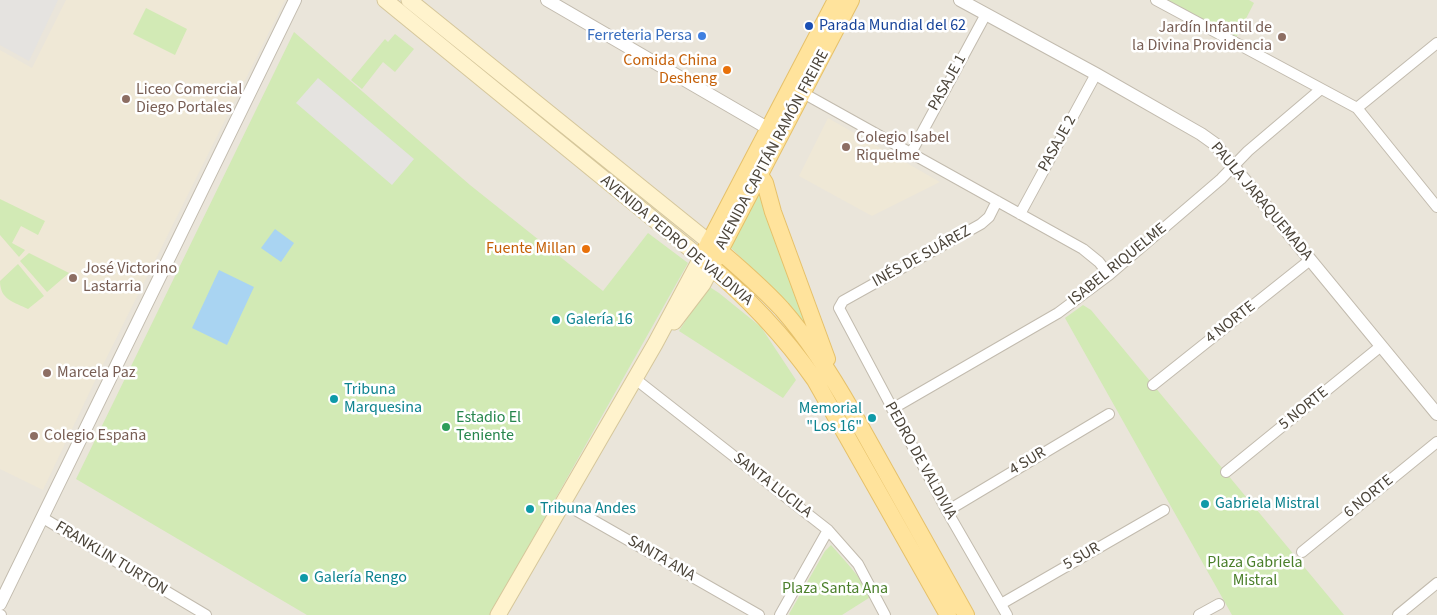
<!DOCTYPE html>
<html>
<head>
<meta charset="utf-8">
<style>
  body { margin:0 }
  canvas { display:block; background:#f6f3ec }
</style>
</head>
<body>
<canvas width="1437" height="615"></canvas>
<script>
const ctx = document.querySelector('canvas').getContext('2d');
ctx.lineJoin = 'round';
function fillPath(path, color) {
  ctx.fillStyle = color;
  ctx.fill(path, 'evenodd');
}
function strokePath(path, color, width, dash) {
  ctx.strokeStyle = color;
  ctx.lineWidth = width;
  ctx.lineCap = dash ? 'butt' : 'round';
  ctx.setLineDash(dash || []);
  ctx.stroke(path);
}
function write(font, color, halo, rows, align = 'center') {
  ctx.font = font + ' "Source Sans 3",sans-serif';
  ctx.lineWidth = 5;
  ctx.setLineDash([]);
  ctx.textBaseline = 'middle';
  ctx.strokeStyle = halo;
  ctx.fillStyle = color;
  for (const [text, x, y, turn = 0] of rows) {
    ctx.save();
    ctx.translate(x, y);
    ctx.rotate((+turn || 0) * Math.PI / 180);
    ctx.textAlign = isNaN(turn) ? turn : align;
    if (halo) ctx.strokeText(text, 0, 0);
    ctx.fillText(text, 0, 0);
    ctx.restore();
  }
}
fillPath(new Path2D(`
  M0 0H1437V615H0Z`), '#eae5da');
fillPath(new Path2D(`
  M66 0H285L93 385 43 490 0 469V50L32 68Z
  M828 118 940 182 872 216 799 176Z`), '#efe8d6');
fillPath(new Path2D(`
  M1164 0H1249L1254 3 1236 38Z
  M146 8 187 29 175 55 133 34Z
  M294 32 470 185 603 291 648 233 688 263 490 615H307L76 479Z
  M395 34 414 49 395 72 383 62 362 89 351 80 385 39 388 42Z
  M762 189 809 322 806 326 790 305 729 246Z
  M0 199 45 221 38 235 21 226 12 243 25 250 19 257 0 235Z
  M29 253 69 273 47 292 20 261Z
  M18 264 44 296 28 309C14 302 0 300 0 281Z
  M708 286 719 293 761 327 796 380 783 398 679 331Z
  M1083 305 1091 310 1344 615H1232L1065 318Z
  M831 545C846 562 860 577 872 596L842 615H790L789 614 825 551Z`), '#d2eab5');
fillPath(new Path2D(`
  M0 0H58L29 61 0 45Z
  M318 78 414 159 392 185 296 103Z`), '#e5e3e0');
fillPath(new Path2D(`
  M275 229 294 243 281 262 261 248Z
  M219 270 254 287 227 345 192 328Z`), '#a9d4f2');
const minor = new Path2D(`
  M1156 0 1357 108 1437 207
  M803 93 1083 249 1099 262 1109 275
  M1357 108 1437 43
  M911 153 986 14
  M997 201 989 217 981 224 843 301 839 308 947 511 1007 615
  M1020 214 1096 74
  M634 378 828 530 858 564 885 615
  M1153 385 1310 260
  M892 409 1058 313 1109 275 1221 179 1248 151 1321 89
  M1226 472 1381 346
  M563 503 759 615
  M947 511 1109 414
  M43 518 206 615
  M1302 552 1437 442
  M1001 604 1164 510
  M0 615H1
  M780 615 828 530
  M1199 615 1219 604
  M1398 615 1437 583`);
const tertiary = new Path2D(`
  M547 0 776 133
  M960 0 1096 74 1201 134 1215 144 1437 414
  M0 604 295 0`);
const secondary = new Path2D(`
  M385 0 701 258 655 344 498 615
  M409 0 709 242
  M674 322 703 284 712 267`);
const primary = new Path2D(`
  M836 0 701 258C744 294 783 334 815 380L948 615
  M754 171 760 175 765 183 773 212 827 359
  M709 242C734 263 760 285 782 309 810 341 832 376 853 413L966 615
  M715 260 851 0`);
strokePath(minor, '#c2bbae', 12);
strokePath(tertiary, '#c2bbae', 14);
strokePath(secondary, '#d6c79b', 17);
strokePath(primary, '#e6c16a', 18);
strokePath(minor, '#fff', 10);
strokePath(tertiary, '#fff', 12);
strokePath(secondary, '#fff3cd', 15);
strokePath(primary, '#ffe39c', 16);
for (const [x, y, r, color] of [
  [809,26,5,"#1a4fb4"],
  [702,36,5,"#3f7fe0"],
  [1282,37,5,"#8d6e63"],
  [727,70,5,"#e8710a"],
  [126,99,5,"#8d6e63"],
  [846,147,5,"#8d6e63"],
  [586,249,5,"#e8710a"],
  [73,278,5,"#8d6e63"],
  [556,320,5,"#0f9aa8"],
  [47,373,5,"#8d6e63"],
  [334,399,5,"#0f9aa8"],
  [872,418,5,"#0f9aa8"],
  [446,427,5,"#2e9e5b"],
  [34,436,5,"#8d6e63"],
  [1205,504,5,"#0f9aa8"],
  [530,509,5,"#0f9aa8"],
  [304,578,5,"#0f9aa8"]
]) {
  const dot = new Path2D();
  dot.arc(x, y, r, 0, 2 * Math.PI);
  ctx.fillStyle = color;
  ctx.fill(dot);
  strokePath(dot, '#fff', 2);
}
write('16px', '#164399', '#fff', [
  ["Parada Mundial del 62",819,26]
], 'left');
write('16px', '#785e54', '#fff', [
  ["Jardín Infantil de",1272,28,"right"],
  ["la Divina Providencia",1272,46,"right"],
  ["Liceo Comercial",136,90],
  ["Diego Portales",136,108],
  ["Colegio Isabel",856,138],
  ["Riquelme",856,156],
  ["José Victorino",83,269],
  ["Lastarria",83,287],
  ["Marcela Paz",57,373],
  ["Colegio España",44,436]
], 'left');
write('16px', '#366cbe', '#fff', [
  ["Ferreteria Persa",692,36]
], 'right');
write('16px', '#c56008', '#fff', [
  ["Comida China",717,61],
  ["Desheng",717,79],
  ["Fuente Millan",576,249]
], 'right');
write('16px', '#4b4439', '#fff', [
  ["PASAJE 1",948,83,-61],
  ["PASAJE 2",1058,144,-61],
  ["AVENIDA CAPITÁN RAMÓN FREIRE",773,150,-62],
  ["PAULA JARAQUEMADA",1261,202,50],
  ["AVENIDA PEDRO DE VALDIVIA",676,241,40],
  ["INÉS DE SUÁREZ",922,257,-29],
  ["ISABEL RIQUELME",1118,265,-39],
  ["4 NORTE",1231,323,-38],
  ["5 NORTE",1304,409,-39],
  ["PEDRO DE VALDIVIA",920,461,61],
  ["4 SUR",1028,462,-31],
  ["SANTA LUCILA",772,486,38],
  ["6 NORTE",1369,497,-39],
  ["5 SUR",1082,557,-30],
  ["FRANKLIN TURTON",111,559,31],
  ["SANTA ANA",661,559,30]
]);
write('16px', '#0d838f', '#fff', [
  ["Galería 16",566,320],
  ["Tribuna",344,390],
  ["Marquesina",344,408],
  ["Memorial",862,409,"right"],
  ["\"Los 16\"",862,427,"right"],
  ["Gabriela Mistral",1215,504],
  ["Tribuna Andes",540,509],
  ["Galería Rengo",314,578]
], 'left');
write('16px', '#27864d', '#fff', [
  ["Estadio El",456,418],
  ["Teniente",456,436]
], 'left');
write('16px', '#4a7f2a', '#fff', [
  ["Plaza Gabriela",1255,563],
  ["Mistral",1255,581],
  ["Plaza Santa Ana",835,589]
]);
</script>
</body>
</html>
